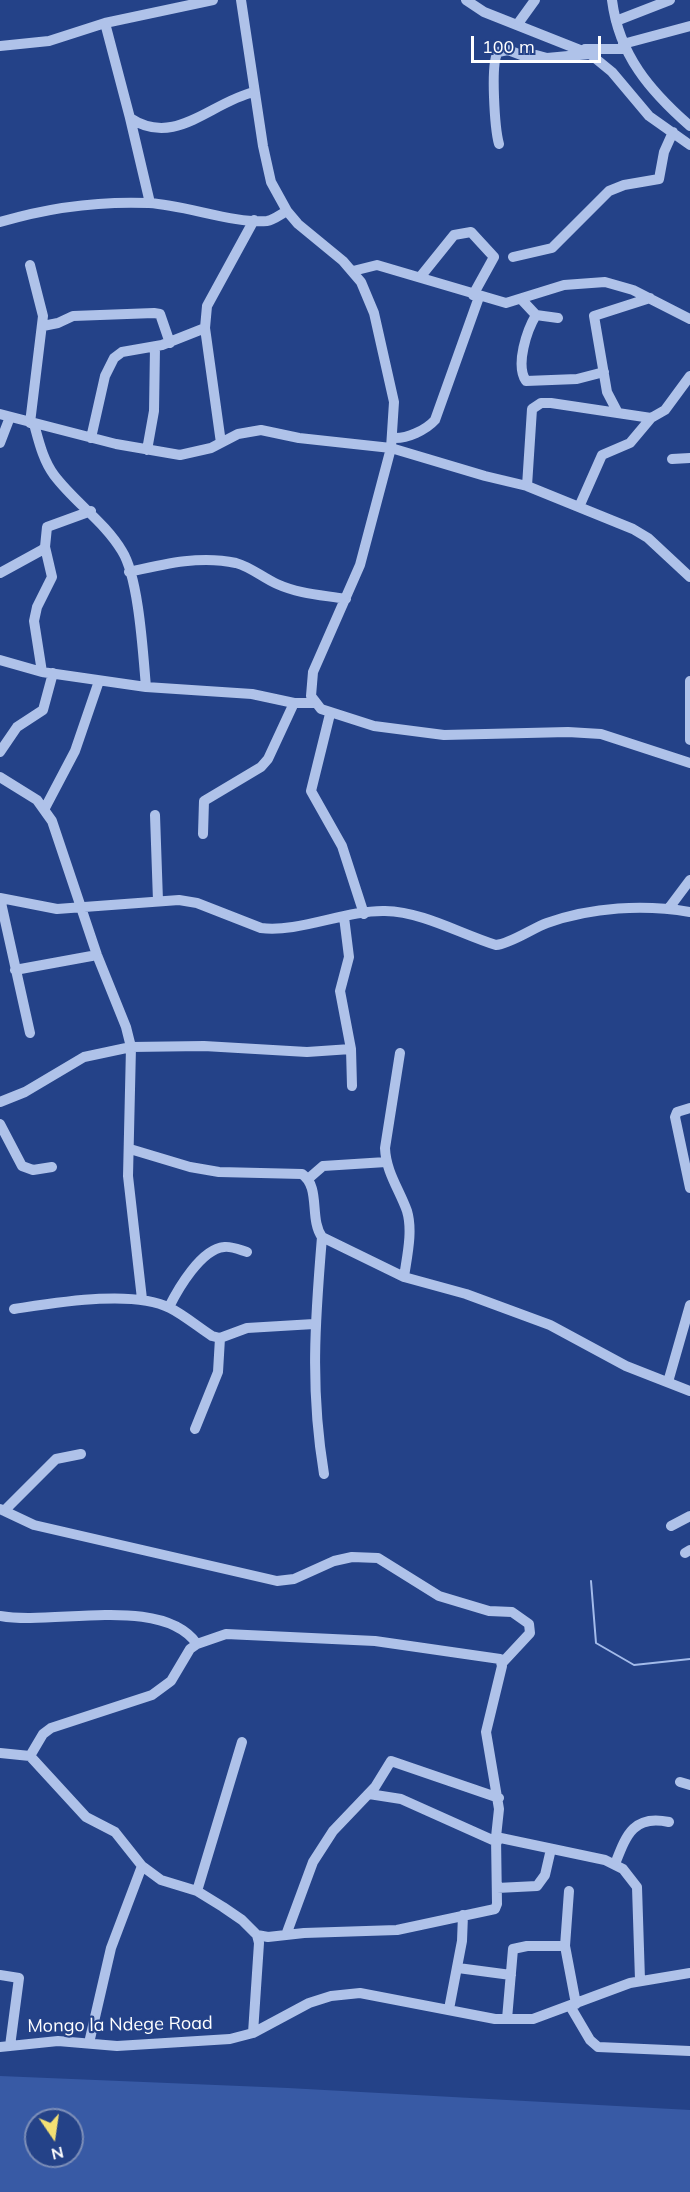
<!DOCTYPE html>
<html>
<head>
<meta charset="utf-8">
<style>
  body { margin:0 }
  #map { position:relative; width:690px; height:2192px; overflow:hidden; background:#244288; font-family:Mulish,sans-serif }
  canvas { display:block }
  .north { position:absolute; left:24px; top:2108px; width:60px; height:60px; box-sizing:border-box; background:#244288; border:2px solid #7c8eb8; border-radius:50%; rotate:167deg; font-size:16px; font-weight:700; line-height:24px; text-align:center; color:#fff }
  .north::after { content:''; display:block; margin:auto; width:21px; height:27px; background:#f4e073; clip-path:polygon(50% 0,100% 100%,50% 72%,0 100%) }
  .scale { position:absolute; left:471px; top:36px; width:130px; height:27px; box-sizing:border-box; border:3px solid #fff; border-top:0; padding-left:8px; font-size:18px; line-height:21px; white-space:nowrap; color:#fff; -webkit-text-stroke:4px #244288; paint-order:stroke }
</style>
</head>
<body>
<div id="map">
<canvas width="690" height="2192"></canvas>
<div class="north">N</div>
<div class="scale">100 m</div>
</div>
<script>
const ctx = document.querySelector('canvas').getContext('2d');
ctx.lineJoin = 'round';
function fillPath(path, color) {
  ctx.fillStyle = color;
  ctx.fill(path, 'evenodd');
}
function strokePath(path, color, width, dash) {
  ctx.strokeStyle = color;
  ctx.lineWidth = width;
  ctx.lineCap = dash ? 'butt' : 'round';
  ctx.setLineDash(dash || []);
  ctx.stroke(path);
}
function write(font, color, halo, rows, align = 'center') {
  ctx.font = font + ' Mulish,sans-serif';
  ctx.lineWidth = 4.5;
  ctx.setLineDash([]);
  ctx.textBaseline = 'middle';
  ctx.strokeStyle = halo;
  ctx.fillStyle = color;
  for (const [text, x, y, turn = 0] of rows) {
    ctx.save();
    ctx.translate(x, y);
    ctx.rotate((+turn || 0) * Math.PI / 180);
    ctx.textAlign = isNaN(turn) ? turn : align;
    if (halo) ctx.strokeText(text, 0, 0);
    ctx.fillText(text, 0, 0);
    ctx.restore();
  }
}
fillPath(new Path2D(`
  M0 2076 288 2088 690 2110V2192H0ZM36 2120H72V2156H36Z`), '#385aa5');
strokePath(new Path2D(`
  M591 1581 596 1643 634 1665 690 1659`), '#a3bbea', 2);
strokePath(new Path2D(`
  M241 0 263 146 271 182 287 211 298 224 343 261 361 282 374 313 394 402 391 448 360 565 313 672 311 696 321 709 374 726 444 735 568 732 601 734 690 763
  M466 0 484 12 590 54 612 72 649 116 690 145
  M612 0C619 55 650 91 690 126
  M616 21 670 0
  M105 23 130 118C175 148 211 102 254 92
  M517 25 535 0
  M623 44 690 26
  M0 46 49 41 105 23 213 0
  M585 49H625
  M130 118 150 203
  M499 144C495 130 490 63 498 52L508 50 524 56 536 55 547 58 590 54
  M0 222C47 208 99 201 149 203 185 205 235 224 267 221 274 220 281 214 287 211
  M513 257 552 248 609 191 624 185 659 179 664 152 673 132
  M30 265 43 316 30 423
  M353 271 377 265 506 303 564 285 605 282 633 290 690 319
  M421 276 454 235 471 232 494 257 473 295
  M521 299 536 315 558 318
  M536 315C527 330 515 365 526 381L577 379 604 372
  M43 326 58 323 73 316 154 313 160 314 170 343
  M618 413 607 392 594 316 650 298
  M0 414 116 444 180 455 211 448 238 434 261 430 299 438 391 448 485 476 527 486 633 529 648 538 690 577
  M34 424C39 442 43 460 54 475 75 503 104 521 122 551 139 578 143 654 146 687
  M91 438 105 376 114 358 122 352 162 345 205 328
  M393 438C407 439 426 430 435 420L479 297
  M0 443 10 417
  M221 443 205 328 207 306 254 220
  M147 450 154 411 155 347
  M672 459 690 458
  M527 486 532 409 541 403H551L651 418
  M579 507 602 455 630 443 651 418 665 410 690 376
  M129 572C164 564 200 555 236 563 251 567 263 578 277 584 299 594 323 595 346 599
  M0 573 42 550 45 547 47 527 91 511
  M0 660 42 672 146 687 252 694 294 703H314
  M42 672 34 621 37 607 52 577 45 547
  M690 681V740
  M330 714 311 791 342 846 364 914
  M0 752 17 727 43 710 53 673
  M0 777 37 800 52 821 97 955 126 1027 131 1047 128 1176 142 1299
  M45 808 75 751 99 681
  M155 815 158 901
  M203 834 204 801 261 767 268 759 294 703
  M0 898 57 909 179 900 197 903 261 928C298 933 346 910 385 911 424 912 460 934 496 945 510 944 533 928 547 923 592 907 644 904 690 912
  M0 898 30 1033
  M669 908 690 880
  M344 917 349 957 340 991 351 1049 352 1086
  M15 970 97 955
  M400 1053 385 1148C386 1172 399 1189 407 1211 413 1231 407 1256 404 1277
  M0 1102 25 1092 84 1057 131 1047 204 1046 307 1052 351 1049
  M690 1108 677 1112 675 1117 690 1188
  M0 1124 22 1166 33 1170 52 1167
  M130 1149 190 1167 219 1172 302 1174C321 1187 309 1219 322 1237L404 1277 466 1294 550 1325 626 1366 690 1391
  M308 1179 323 1166 386 1162
  M322 1237C315 1321 310 1389 324 1474
  M169 1307C178 1289 201 1249 224 1247 232 1246 240 1250 247 1252
  M14 1309C54 1303 133 1289 170 1308 184 1315 198 1327 212 1336L220 1338 247 1328 314 1324
  M668 1382 690 1305
  M195 1429 218 1372 220 1338
  M0 1509 34 1525 277 1581 294 1579 334 1561 352 1557 378 1558 439 1596 489 1611 512 1612 529 1624 530 1633 503 1662
  M4 1511 56 1459 81 1454
  M671 1526 690 1516
  M685 1553 690 1550
  M0 1616C53 1626 162 1594 197 1644
  M0 1753 30 1756 86 1817 115 1832 142 1866 161 1880 197 1891 223 1907 242 1920 257 1935 259 1943 253 2033
  M30 1756 43 1734 51 1728 152 1695 171 1681 190 1649 197 1644 226 1634 375 1641 500 1659 502 1666 486 1732 499 1809 496 1837 497 1904 495 1909 397 1930 304 1933 268 1937 257 1935
  M680 1782 690 1785
  M369 1794 401 1799 497 1842
  M496 1837 605 1860 623 1869 637 1887 640 1980
  M615 1864C626 1836 633 1814 669 1822
  M497 1888 537 1886 545 1875 551 1849
  M197 1891 242 1742
  M569 1891 565 1946 576 2004
  M286 1935 313 1862 333 1831 375 1787 391 1761 499 1798
  M458 1968 511 1975
  M0 1975 19 1978 10 2046
  M570 2006 590 2040 598 2047 690 2051
  M449 2009 462 1941 463 1915
  M507 2019 513 1949 527 1946H565
  M89 2043 111 1948 142 1866
  M0 2047 58 2041 117 2046 230 2039 253 2033 309 2003 331 1996 360 1993 495 2019H533L630 1983 690 1973`), '#afc2e9', 10);
write('18px', '#fff', '#244288', [
  ["Mongo la Ndege Road",120,2025,-1]
]);
</script>
</body>
</html>
